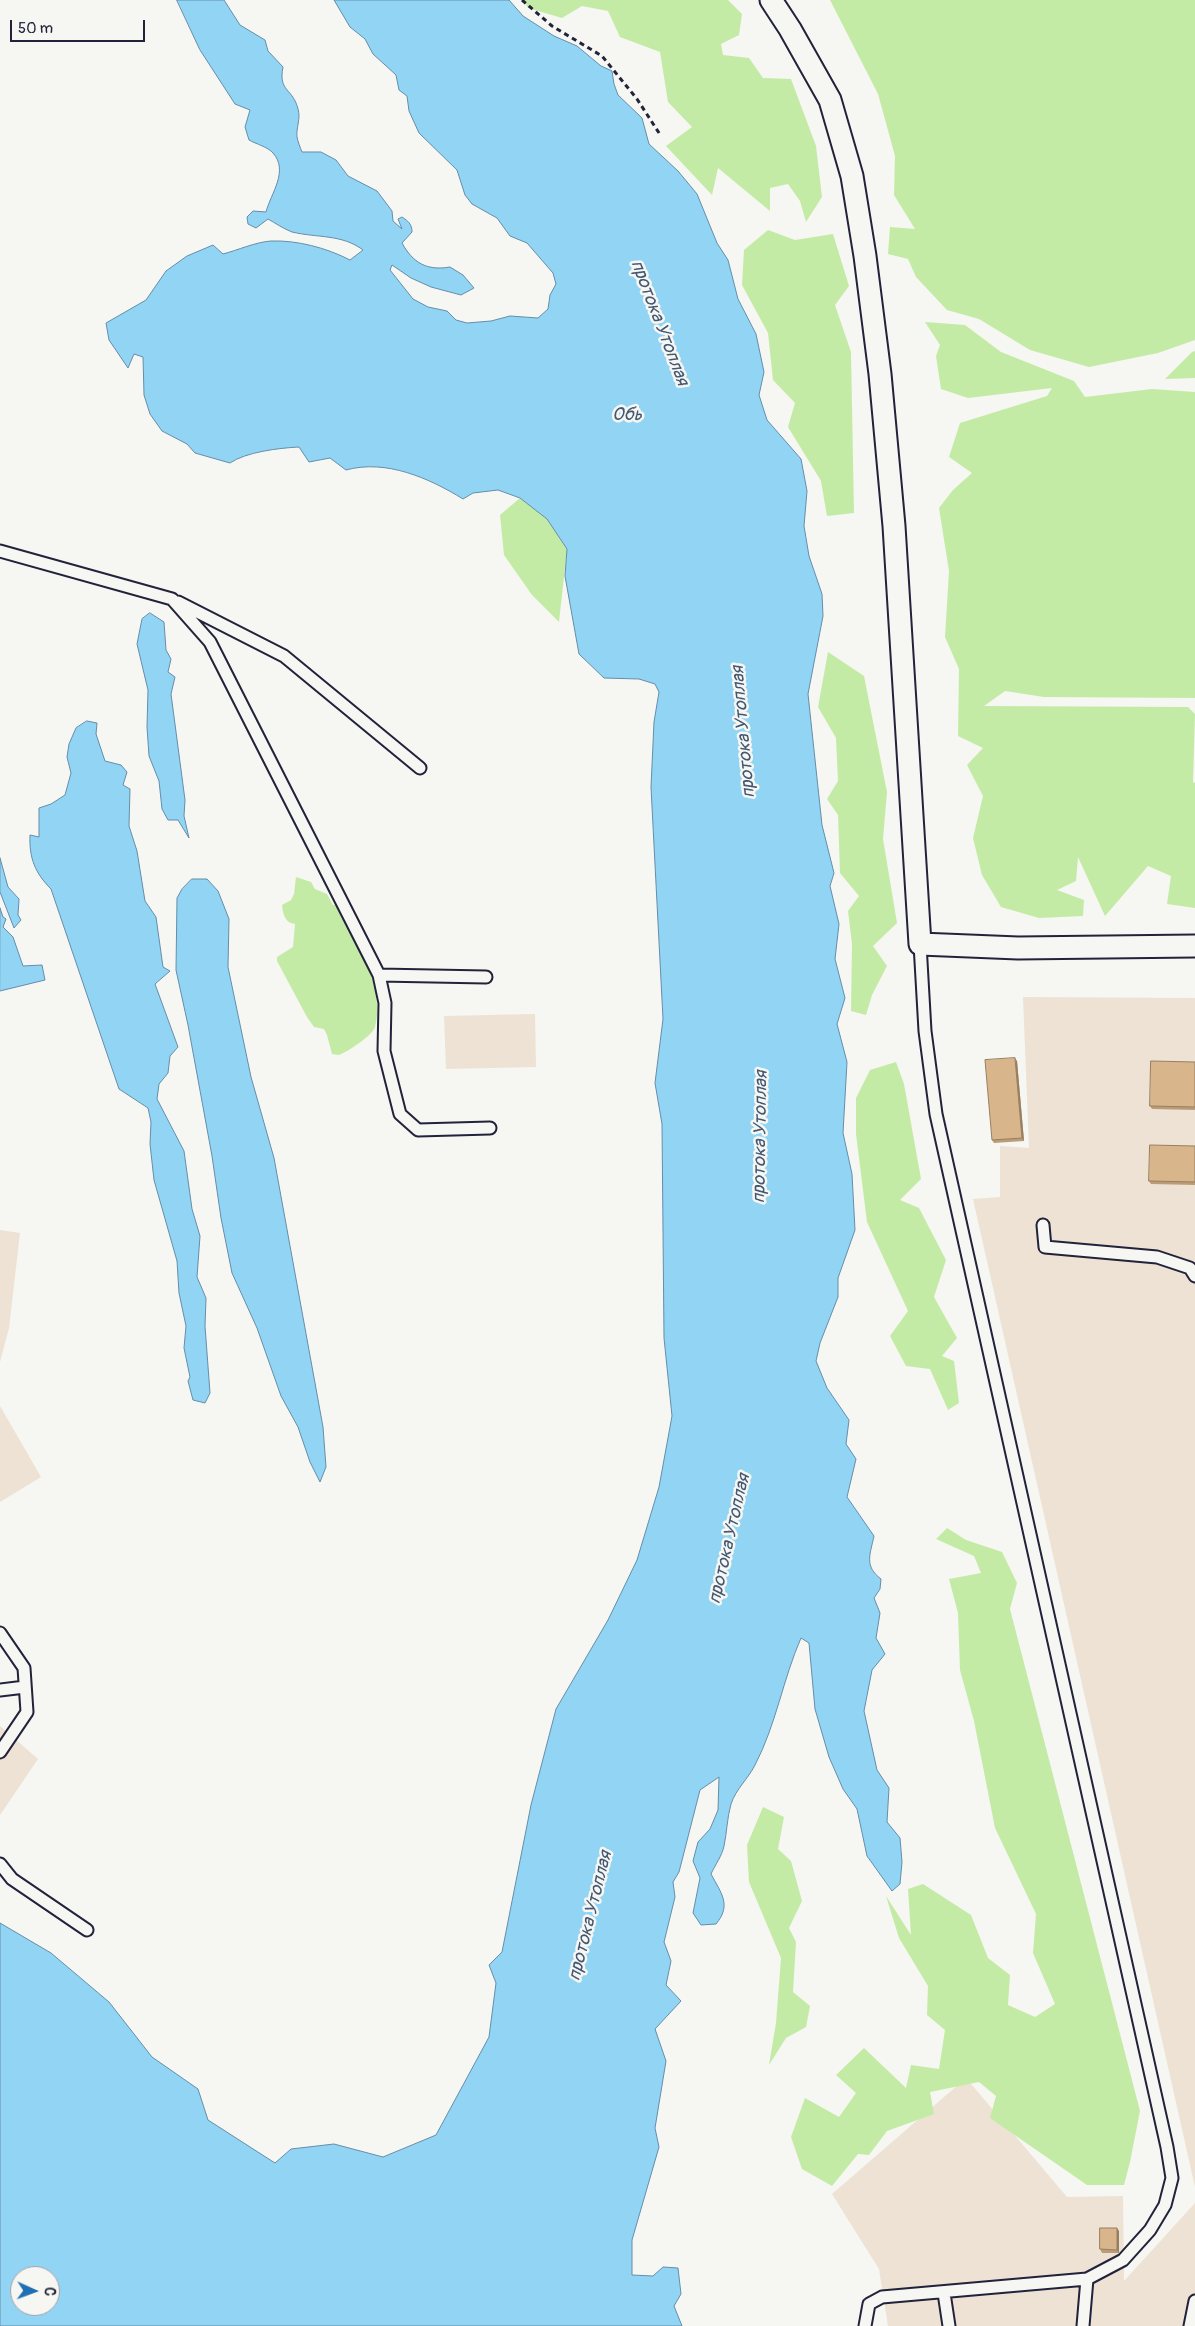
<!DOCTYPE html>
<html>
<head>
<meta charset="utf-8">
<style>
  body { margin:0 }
  #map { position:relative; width:1195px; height:2326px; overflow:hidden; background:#f6f6f2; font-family:Pangolin,sans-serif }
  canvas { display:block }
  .north { position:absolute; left:10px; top:2266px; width:50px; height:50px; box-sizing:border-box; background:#f6f6f2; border:1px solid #a1a1a9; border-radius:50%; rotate:92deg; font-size:14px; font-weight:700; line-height:20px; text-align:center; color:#22223b }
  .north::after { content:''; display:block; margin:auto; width:18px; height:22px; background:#1f6fb2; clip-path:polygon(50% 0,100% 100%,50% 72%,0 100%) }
  .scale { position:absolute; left:10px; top:20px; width:135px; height:22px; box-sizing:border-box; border:2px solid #22223b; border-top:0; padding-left:6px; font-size:15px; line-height:18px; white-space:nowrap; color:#22223b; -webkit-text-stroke:4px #f6f6f2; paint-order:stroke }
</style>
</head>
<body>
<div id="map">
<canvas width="1195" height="2326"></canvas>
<div class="north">С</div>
<div class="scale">50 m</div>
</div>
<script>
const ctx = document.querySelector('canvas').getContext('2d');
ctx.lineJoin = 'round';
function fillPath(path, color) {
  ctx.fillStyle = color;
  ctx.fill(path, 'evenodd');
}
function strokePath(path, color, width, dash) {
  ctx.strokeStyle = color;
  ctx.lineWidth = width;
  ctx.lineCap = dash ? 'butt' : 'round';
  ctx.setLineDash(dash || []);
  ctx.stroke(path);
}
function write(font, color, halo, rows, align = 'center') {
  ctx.font = font + ' Pangolin,sans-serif';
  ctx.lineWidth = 5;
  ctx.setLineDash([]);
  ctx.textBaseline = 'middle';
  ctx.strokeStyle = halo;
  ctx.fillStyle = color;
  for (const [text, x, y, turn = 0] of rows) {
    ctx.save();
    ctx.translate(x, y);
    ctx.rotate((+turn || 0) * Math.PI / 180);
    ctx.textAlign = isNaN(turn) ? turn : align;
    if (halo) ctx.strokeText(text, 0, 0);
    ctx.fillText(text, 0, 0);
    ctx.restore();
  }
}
fillPath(new Path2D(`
  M1023 997 1195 998V2187L973 1199 1000 1197V1146L1029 1148Z
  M535 1014 536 1067 446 1069 444 1016Z
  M0 1230 20 1233 9 1328 0 1362Z
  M0 1406 41 1477 0 1502Z
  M0 1726 38 1759 0 1815Z
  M966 2078 1067 2197 1123 2196 1124 2281 1195 2203V2326H888L879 2269 832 2194Z`), '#ede2d3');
fillPath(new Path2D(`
  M523 0H728L742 14 739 35 721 44 723 55 749 58 763 78 791 79 816 146 822 197 806 222 800 201 788 184 770 188V211L718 168 712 195 666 146 692 127 668 102 660 52 620 37 608 11 582 6 562 18 528 8Z
  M830 0H1195V340L1158 353 1089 367 1030 350 979 319 947 310 916 277 908 259 888 254 890 227 915 229 894 195 895 156 878 94Z
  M768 230 795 240 833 234 849 286 835 305 851 352 854 513 827 516 821 481 788 427 795 403 773 380 768 333 742 285 744 250Z
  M925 322 965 325 1001 352 1074 381 1085 397 1152 389 1195 392V698L1044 697 1005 691 984 706 1188 707 1195 714 1193 782 1195 783V908L1167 904 1171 876 1148 866 1105 916 1078 857 1076 881 1057 890 1084 900 1083 916 1039 918 1001 907 982 875 973 838 983 796 967 765 983 748 958 736 959 669 945 637 949 571 939 508 953 490 972 473 949 457 960 423 1047 396 1052 388 968 398 941 389 936 356 940 345Z
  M1195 351V378L1165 379 1192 352Z
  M520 498 547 519 567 549 559 622 532 595 504 555 500 515Z
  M828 652 864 676 887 792 883 839 897 923 873 946 887 966 872 995 866 1015 851 1011 852 944 848 911 859 896 840 873 838 815 827 799 838 781 836 738 818 707Z
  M296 877 311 882 315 889 327 894 333 905H336C356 935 386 991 375 1027 372 1036 347 1052 339 1055L332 1054 327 1035 324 1029 314 1027 307 1017 277 961V957L293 947 295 924C285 923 283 914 282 905L291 900 294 894Z
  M896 1062 904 1084 921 1179 900 1200 919 1208 946 1260 934 1297 957 1338 942 1356 954 1361 959 1403 948 1410 930 1369 906 1366 890 1336 908 1311 867 1222 856 1134V1098L870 1070Z
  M947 1528 966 1540 1002 1552 1017 1583 1010 1609 1140 2111 1130 2162 1124 2185H1087L990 2118 996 2096 979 2082 930 2092 934 2114 887 2131 869 2155 858 2154 832 2186 802 2169 791 2137 805 2098 839 2117 856 2093 836 2075 864 2048 906 2088 911 2065 939 2069 945 2030 927 2015 928 1986 899 1938 886 1896 911 1935 908 1889 923 1884 971 1915 988 1958 1010 1975 1008 2005 1035 2017 1055 2004 1033 1953 1036 1914 995 1828 974 1721 960 1670 958 1613 949 1579 981 1573 974 1556 936 1539Z
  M763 1807 784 1817 778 1849 791 1861 802 1901 789 1928 796 1942 793 1992 810 2006 806 2027 786 2038 769 2065 776 2023 781 1958 749 1882 747 1845Z`), '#c4eba6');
const water = new Path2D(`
  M177 0H224L240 25 265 40 268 51 283 67C278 92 293 88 298 109 301 118 296 128 297 137 298 142 300 147 302 152H321L336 160 348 176 377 191 392 211 393 221 402 229 398 219 402 217C408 221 412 224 412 232L402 243C413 263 427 271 450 267L463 275 474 288 461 295 431 287 411 278 392 265 390 270 413 299 428 307 447 311 456 320 467 323 491 321 510 316 538 318 548 309 550 295 556 284 553 273 527 243 510 236 497 218 472 204 465 195 457 170 419 133 409 111 407 96 399 90 396 75 373 54 365 39 350 27 334 0H509L523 16 554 36 577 46 601 66 612 71 614 84 618 95 642 118 649 144 678 171 697 194 717 243 728 260 738 299 756 334 764 372 759 395 767 420 801 459 807 491 804 526 809 556 822 594 823 616 808 694 822 825 834 873 830 886 839 924 835 959 845 998 837 1024 847 1062 843 1133 852 1174 855 1230 838 1278V1297L820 1343 816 1361 827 1388 849 1420 846 1444 856 1459 847 1497 874 1536C870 1555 864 1566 881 1579L880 1589 874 1598 880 1613 876 1638 885 1654 872 1670 864 1711 877 1770 889 1788 887 1822 900 1838 902 1862 900 1884 892 1891 867 1856 857 1809 843 1789 829 1757 815 1709 809 1643 801 1638C783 1679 776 1725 755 1765 748 1779 736 1789 731 1804 727 1818 727 1832 724 1846 722 1856 715 1865 711 1874 721 1893 732 1905 716 1924L701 1925 693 1913 700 1878 693 1861 698 1842 710 1829 718 1810 719 1777 700 1790 679 1872 673 1882 675 1897 664 1942 671 1961 666 1985 681 2001 655 2029 666 2061 655 2128 659 2147 632 2240V2275L653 2276 663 2267 678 2268 681 2294 674 2306 682 2326H0V1923L51 1953 109 2002 152 2057 198 2089 208 2120 275 2163 291 2149 334 2144 383 2157 436 2135 489 2037 496 1983 489 1965 502 1952 531 1805 556 1709 608 1620 637 1560 659 1487 672 1416 664 1338 662 1124 655 1083 663 1019 651 787 654 722 659 692 655 684 639 679 604 678 579 654 565 576 567 549 547 519 520 498 498 490 473 493 463 499C429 478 386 459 346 470L330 458 309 462 299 447C279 448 246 452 230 463L195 453 187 444 162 431 150 414 144 395 143 357 134 354 128 368 109 340 106 323 146 300 166 271 187 256 213 245 223 254C238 250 256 242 271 241 297 240 327 248 350 260L363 250C342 234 317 238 292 232 284 229 275 223 268 219L256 228 248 224 247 217 253 211 266 212C271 193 289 171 273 153 268 147 256 144 249 140L245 127 250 110 235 104 200 50ZM20 2276H50V2306H20Z
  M150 613 164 622 166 650 171 659 168 672 175 677 171 694 185 800 184 816 189 838 178 820H168L162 809 159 781 149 756 147 727 148 690 137 644 142 619Z
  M87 721 97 723 96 734 105 761 121 765 127 772 123 785 130 789 129 826 137 851 145 901 156 917 163 967 170 971 155 984 178 1047 170 1056 168 1073 159 1084 157 1099 184 1151 192 1209 200 1236 197 1277 206 1298 205 1326 210 1393 205 1403 193 1400 188 1381 190 1377 184 1348 186 1326 179 1293 177 1261 154 1180 150 1144 151 1122 148 1108 119 1089 51 889C35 873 29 858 30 835L39 837V808L51 804 65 795 71 773 67 757 69 744 76 728Z
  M0 858 8 887 19 899 18 915 21 920 14 928 0 892Z
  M192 879H207L218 891 229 919 228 967 251 1077 274 1158 323 1427 326 1467 320 1482 310 1462 298 1427 281 1396 257 1328 232 1273 221 1218 212 1156 188 1025 176 970 177 898 182 889Z
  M0 908 3 917 6 919 3 927 13 937 23 966 42 965 45 980 0 991Z`);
fillPath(water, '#91d4f3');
strokePath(water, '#658da9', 1);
const service = new Path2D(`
  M0 551 172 599 210 642 379 975 385 1003 384 1051 400 1114 418 1130 490 1128
  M178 602 284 656 420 768
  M379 975 486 977
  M1043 1225 1045 1247 1157 1257 1190 1268 1195 1276
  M0 1633 24 1668 27 1712 0 1752
  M0 1690 25 1687
  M0 1864 12 1879 87 1930
  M944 2293 949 2326
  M865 2326 869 2304 882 2297 1087 2279 1123 2260 1150 2230 1165 2205 1172 2178 1167 2147 936 1114 925 1031 920 944
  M1083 2326 1087 2279
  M1190 2326 1195 2301`);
const minor = new Path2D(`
  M771 0 790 29 830 100 852 176 865 256 880 374 894 526 920 944 1018 948 1195 946`);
strokePath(service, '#22223b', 15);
strokePath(minor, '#22223b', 25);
strokePath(new Path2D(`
  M522 0 552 26 602 56 637 99 661 136`), '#22223b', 3, [5, 4]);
strokePath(service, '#f6f6f2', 11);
strokePath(minor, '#f6f6f2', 21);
fillPath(new Path2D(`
  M1017 1061 1024 1141 994 1143 992 1140Z
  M1195 1062V1110L1152 1109 1150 1106Z
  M1195 1146V1185L1151 1184 1149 1181Z
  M1119 2231V2253H1102L1100 2249Z`), '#bb9c78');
fillPath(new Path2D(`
  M1015 1058 1017 1061 1024 1141 1022 1138Z
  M1117 2228 1119 2231V2253L1117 2250Z`), '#987f61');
const building = new Path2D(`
  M1015 1058 1022 1138 992 1140 985 1060Z
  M1151 1061 1195 1062V1107L1150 1106Z
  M1150 1145 1195 1146V1182L1149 1181Z
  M1100 2228H1117V2250L1100 2249Z`);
fillPath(building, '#d9b58b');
strokePath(building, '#987f61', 1);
write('italic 18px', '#435772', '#f6f6f2', [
  ["протока Утоплая",659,323,69],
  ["Обь",627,415],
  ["протока Утоплая",744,732,-95],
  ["протока Утоплая",761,1137,-89],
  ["протока Утоплая",730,1539,-77],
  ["протока Утоплая",591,1916,-76]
]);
</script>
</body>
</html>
